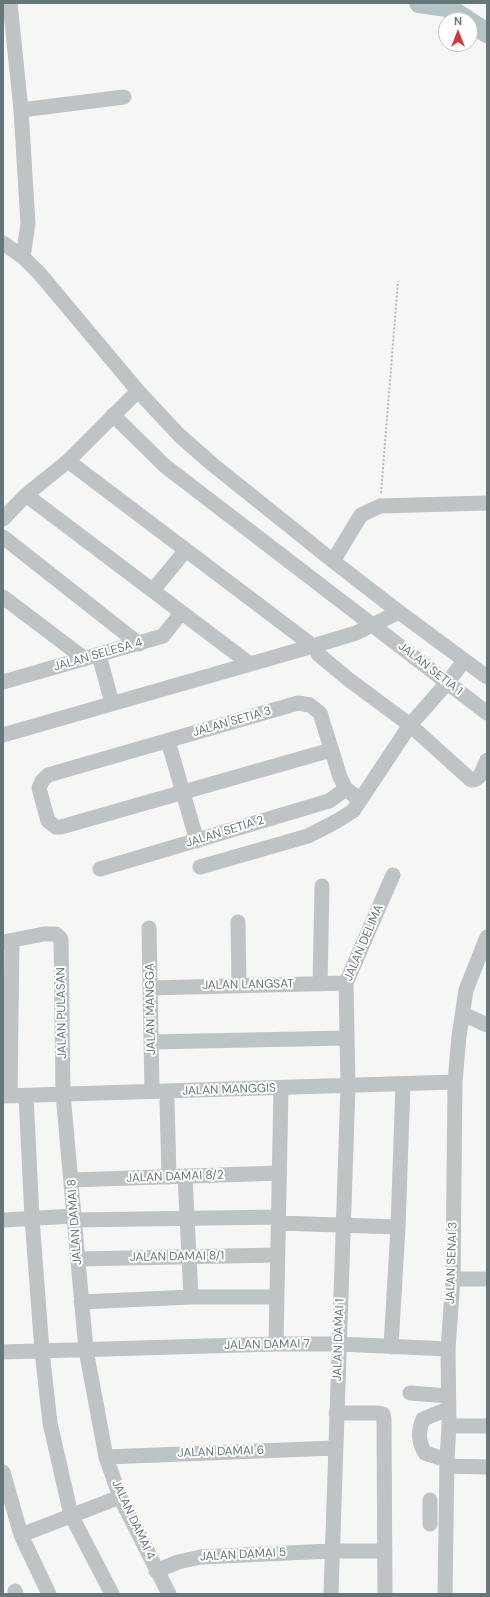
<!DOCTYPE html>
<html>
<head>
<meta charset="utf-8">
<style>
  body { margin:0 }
  #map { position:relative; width:490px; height:1597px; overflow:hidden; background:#f6f6f4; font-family:"DM Sans",sans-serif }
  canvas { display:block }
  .frame { position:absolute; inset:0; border:4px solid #65777b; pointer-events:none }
  .north { position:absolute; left:438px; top:12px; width:40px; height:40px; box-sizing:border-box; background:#fff; border:1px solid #c1c9ca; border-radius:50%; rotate:0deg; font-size:11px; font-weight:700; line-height:16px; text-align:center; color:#65777b }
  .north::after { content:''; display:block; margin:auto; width:14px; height:18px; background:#d03a3c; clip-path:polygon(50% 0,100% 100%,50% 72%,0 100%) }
</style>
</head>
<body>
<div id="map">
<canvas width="490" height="1597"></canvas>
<div class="frame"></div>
<div class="north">N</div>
</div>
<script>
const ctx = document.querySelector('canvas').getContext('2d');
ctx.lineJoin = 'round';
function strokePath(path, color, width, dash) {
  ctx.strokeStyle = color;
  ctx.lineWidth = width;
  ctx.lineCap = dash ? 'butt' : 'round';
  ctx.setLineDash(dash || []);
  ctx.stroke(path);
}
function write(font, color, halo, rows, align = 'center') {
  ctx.font = font + ' "DM Sans",sans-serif';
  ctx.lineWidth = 4;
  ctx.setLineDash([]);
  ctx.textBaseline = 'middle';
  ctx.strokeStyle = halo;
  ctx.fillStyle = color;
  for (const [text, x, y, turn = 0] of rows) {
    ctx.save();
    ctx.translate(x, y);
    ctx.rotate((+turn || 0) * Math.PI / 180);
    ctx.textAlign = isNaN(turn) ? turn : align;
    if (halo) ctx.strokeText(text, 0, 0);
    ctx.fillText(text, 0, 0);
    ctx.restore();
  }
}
strokePath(new Path2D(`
  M419 3 447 7 467 20
  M470 22 487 33`), '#b4c3c4', 20);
strokePath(new Path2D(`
  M381 493 398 281`), '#b6babc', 2, [2, 2]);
strokePath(new Path2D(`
  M10 3 21 110 28 224 23 257
  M21 110 124 97
  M3 243 23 257 40 274 138 391 179 435 212 464 333 561 399 612 487 677
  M113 415 165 466 487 713
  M68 461 313 646
  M26 495 250 664
  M3 519 26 495 68 461 138 391
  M3 537 139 644
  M333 561 361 515 380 506 487 503
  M153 590 186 550
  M3 597 85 659
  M318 654 348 679 410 725 471 780C481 781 483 768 487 760
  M99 655 112 703
  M3 682 163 636 181 613
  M3 735 313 646 356 633 399 612
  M168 741 197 841
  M331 750 61 827H56L48 821 39 788 42 781 48 775 298 703 310 705 320 713 340 777 346 789 360 800
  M200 867 308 836 337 821 353 811 410 725 447 683 464 661
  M100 869 329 801 346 789
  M238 922 239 985
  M149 928 152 1091
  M3 942 44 934H56L61 939 63 1094 86 1350 106 1457 120 1497 169 1594
  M320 984 322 886
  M150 988 346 983
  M463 1014 487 1025
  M151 1042 347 1038
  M10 1095 12 941
  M26 1095 32 1218 42 1351 50 1423 71 1515 112 1594
  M3 1096 455 1082
  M167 1101 169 1177
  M185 1176 191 1297
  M72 1180 279 1173
  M3 1220 74 1216
  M74 1220 278 1217
  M278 1223 398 1227
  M78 1259 277 1255
  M453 1279H487
  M81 1302 191 1297H277
  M276 1344 281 1088
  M391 1347 398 1227 403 1084
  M3 1352 276 1344H339L448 1349
  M410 1393 448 1396
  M336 1413H378L383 1414 384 1419 385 1594
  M449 1426H487
  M106 1457 335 1448
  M447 1460 425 1453C418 1441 418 1432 423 1419L448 1409
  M447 1466 487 1467
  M3 1472 21 1535 49 1594
  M430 1524V1500
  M21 1535 120 1497
  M156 1571 178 1562 201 1557 331 1551H385
  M15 1591 16 1594
  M331 1594 348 1086 346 983 393 875
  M445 1594 447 1460 449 1426 448 1349 453 1279 455 1082 459 1036 466 990 487 937`), '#bec3c5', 15);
write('12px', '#65777b', '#fff', [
  ["JALAN SELESA 4",98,655,-16],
  ["JALAN SETIA 1",430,669,38],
  ["JALAN SETIA 3",232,722,-16],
  ["JALAN SETIA 2",225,832,-17],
  ["JALAN DELIMA",364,943,-67],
  ["JALAN LANGSAT",248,985,-1],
  ["JALAN MANGGA",151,1009,-91],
  ["JALAN PULASAN",62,1013,-91],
  ["JALAN MANGGIS",229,1090,-2],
  ["JALAN DAMAI 8/2",175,1177,-2],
  ["JALAN DAMAI 8",75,1222,-94],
  ["JALAN DAMAI 8/1",177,1257,-1],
  ["JALAN SENAI 3",452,1263,-88],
  ["JALAN DAMAI 1",339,1340,-88],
  ["JALAN DAMAI 7",267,1345,-1],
  ["JALAN DAMAI 6",221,1452,-2],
  ["JALAN DAMAI 4",133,1520,65],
  ["JALAN DAMAI 5",243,1555,-3]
]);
</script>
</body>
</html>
